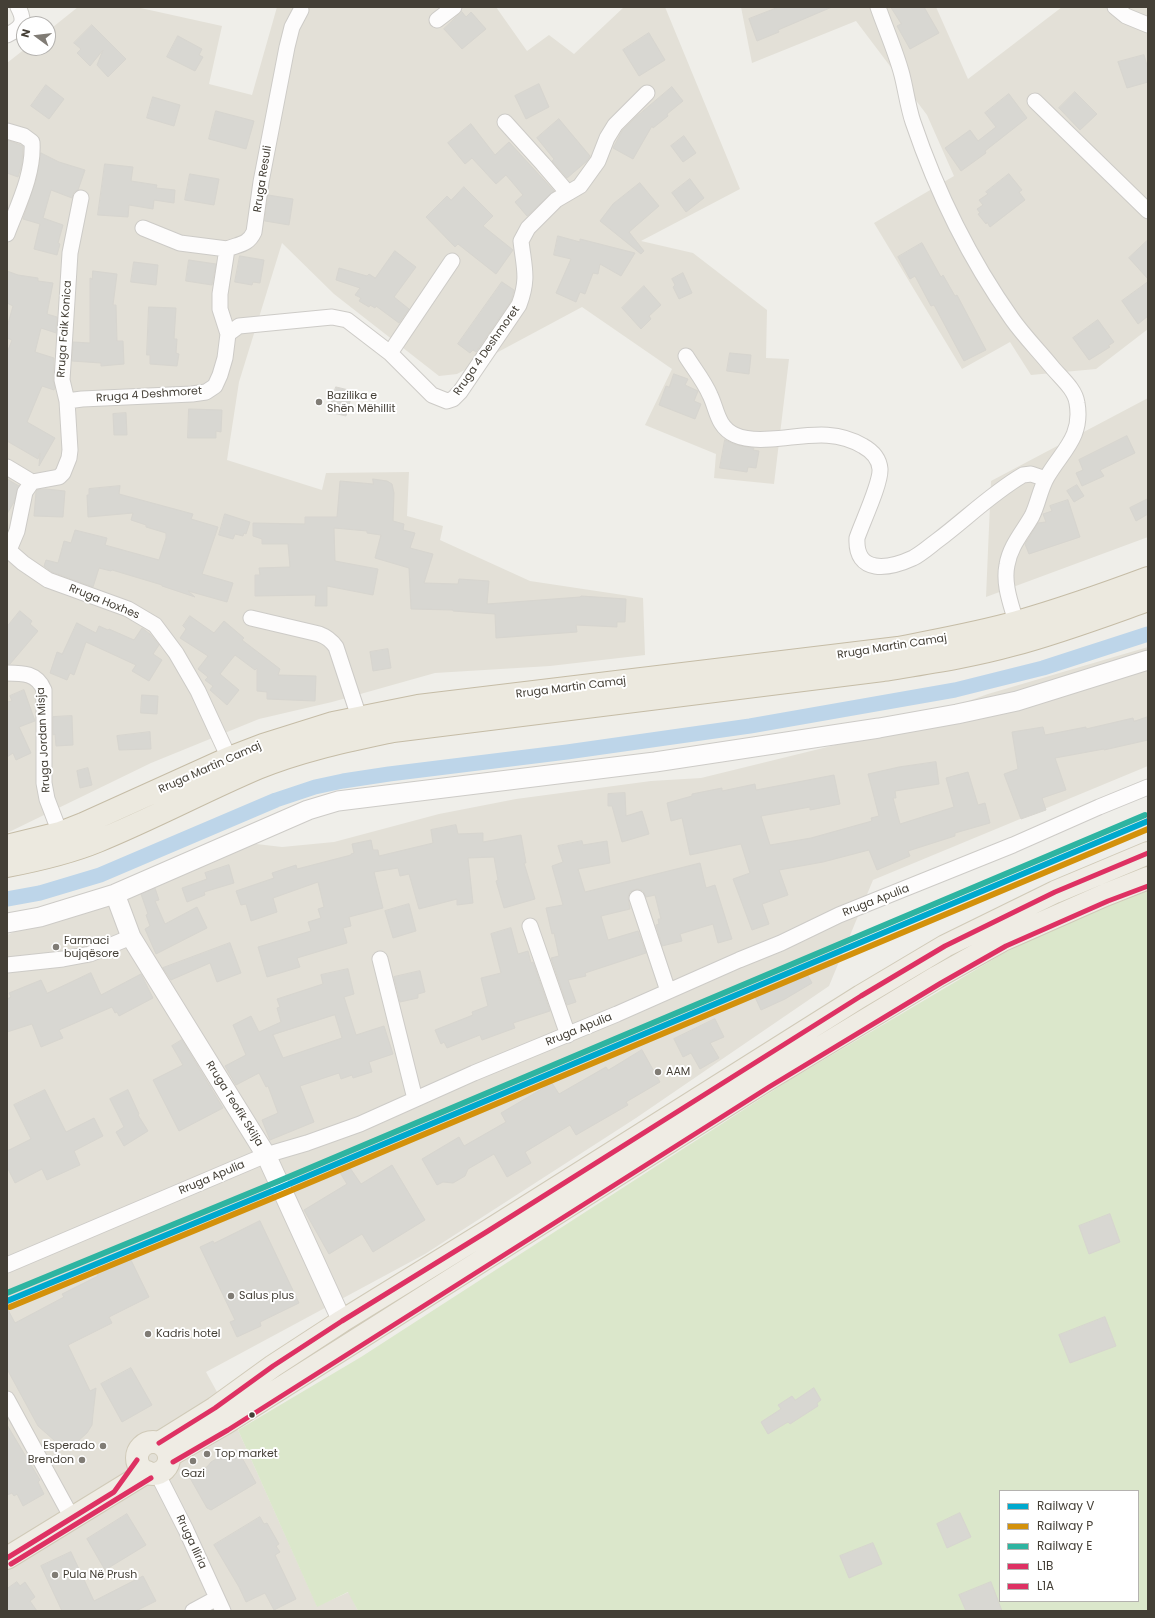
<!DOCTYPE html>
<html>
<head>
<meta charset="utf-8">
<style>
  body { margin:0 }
  #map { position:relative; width:1155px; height:1618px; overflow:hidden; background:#efeee9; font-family:Poppins,sans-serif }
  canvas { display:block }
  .frame { position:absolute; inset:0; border:8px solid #443f36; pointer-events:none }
  .legend { position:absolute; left:999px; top:1490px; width:140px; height:112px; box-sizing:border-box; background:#fff; border:1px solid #b4b2af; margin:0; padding:5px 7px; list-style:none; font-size:12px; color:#443f36 }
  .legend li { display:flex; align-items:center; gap:8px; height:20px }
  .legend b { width:20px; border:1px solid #b4b2af }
  .north { position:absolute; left:16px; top:16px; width:40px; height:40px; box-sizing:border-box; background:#fff; border:1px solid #b4b2af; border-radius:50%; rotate:285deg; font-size:11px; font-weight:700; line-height:16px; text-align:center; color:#443f36 }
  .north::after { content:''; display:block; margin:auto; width:14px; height:18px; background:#807c75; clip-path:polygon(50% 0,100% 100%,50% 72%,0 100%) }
</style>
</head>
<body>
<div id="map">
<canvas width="1155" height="1618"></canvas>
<div class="frame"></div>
<ul class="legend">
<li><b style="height:5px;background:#00a9ce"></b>Railway V</li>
<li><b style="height:5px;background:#d3910b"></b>Railway P</li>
<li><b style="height:5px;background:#2eb4a1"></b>Railway E</li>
<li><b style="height:5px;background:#de3163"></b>L1B</li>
<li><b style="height:5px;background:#de3163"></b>L1A</li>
</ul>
<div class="north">N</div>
</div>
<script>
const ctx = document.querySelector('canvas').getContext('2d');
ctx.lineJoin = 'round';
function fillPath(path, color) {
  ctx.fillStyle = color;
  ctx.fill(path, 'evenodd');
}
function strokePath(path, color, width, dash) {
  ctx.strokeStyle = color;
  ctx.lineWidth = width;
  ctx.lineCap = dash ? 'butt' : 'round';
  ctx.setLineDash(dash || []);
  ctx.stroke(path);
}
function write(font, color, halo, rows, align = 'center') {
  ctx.font = font + ' Poppins,sans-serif';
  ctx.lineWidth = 4;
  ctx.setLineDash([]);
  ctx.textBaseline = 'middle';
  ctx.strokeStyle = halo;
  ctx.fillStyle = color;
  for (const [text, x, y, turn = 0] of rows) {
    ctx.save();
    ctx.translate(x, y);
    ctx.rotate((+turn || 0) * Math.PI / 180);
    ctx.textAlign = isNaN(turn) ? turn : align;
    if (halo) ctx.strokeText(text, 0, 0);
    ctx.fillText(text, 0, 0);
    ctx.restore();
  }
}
fillPath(new Path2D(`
  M78 7H136L222 26 209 84 252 95 277 7H496L527 51 549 35 574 54 624 7H665L740 189 641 241 693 253 767 310 766 358 789 359 774 484 714 478 716 454 645 425 672 369 582 307 457 374 439 376 334 294 282 243 239 382 227 460 322 490 326 473 409 472 407 516 443 526 440 540 530 581 643 598 645 655 550 666 435 673 332 702 259 719 151 763 7 833V63L26 48H48V31Z
  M741 7H936L968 79 1062 7H1148V329L1096 369 1031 375 1010 342 962 369 874 223 954 176 927 115 856 21 752 63Z
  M1148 398V537L986 597 991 481Z
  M1148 647V766L873 880 829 986 636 1118 425 1254 206 1372 238 1430 317 1606 349 1592 358 1611H7V935L222 840 282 847 334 842 439 814 516 799 651 781 701 778 868 737 988 694Z`), '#e3e0d7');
fillPath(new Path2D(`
  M1148 886V1611H358L348 1592 317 1607 238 1430 361 1357 788 1081 1004 953 1060 925ZM1000 1491H1138V1601H1000Z`), '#dbe7cb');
strokePath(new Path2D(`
  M7 899 40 893 100 875 276 800 315 787 343 781 389 774 567 752 750 726 955 690 1043 668 1148 634`), '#bdd5e9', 15);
const building = new Path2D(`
  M779 7H832L778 30 779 32 757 41 749 19Z
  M891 7H924L939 33 910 49 897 26 901 24Z
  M462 12 466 17 471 12 486 29 462 49 444 29Z
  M92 25 126 59 108 77 97 65 103 50 90 66 77 53 81 49 74 43Z
  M649 33 665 60 639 76 623 50Z
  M178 36 202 49 199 55 203 57 195 71 167 57Z
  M1144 55 1148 69V82L1127 88 1118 62Z
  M539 84 549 107 526 119 515 96Z
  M46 85 64 99 49 119 31 106Z
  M672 87 683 101 667 114 668 116 653 128 652 126 633 159 613 148 622 131 636 117Z
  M1075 92 1097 114 1080 130 1059 108Z
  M1009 94 1027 118 985 151 986 153 961 171 945 148 970 130 978 141 996 127 985 113Z
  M153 97 180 105 174 126 147 118Z
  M216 111 254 121 246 149 209 139Z
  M559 119 590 156 587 161 567 178 552 161 554 159 537 138Z
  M471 124 495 155 509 142 554 191 527 216 515 202 523 195 506 175 496 184 472 158 465 164 448 143Z
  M684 136 696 153 683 162 671 146Z
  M7 140 23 146 22 164 18 177 7 173Z
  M41 153 59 162 85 170 78 190 74 192 72 198 51 190 43 218 63 225 58 243 60 244 57 255 34 249 40 224 23 219 36 180Z
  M105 164 133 167 131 181 157 185 156 188 175 190 174 203 154 200 153 209 129 205 128 217 98 215Z
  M190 174 219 179 214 205 185 200Z
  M1009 174 1022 190 1019 192 1025 200 990 227 987 222 986 224 978 214 980 213 977 209 983 205 979 200 988 194 986 192Z
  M690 179 704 198 686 212 672 193Z
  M640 183 659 206 629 232 644 251 641 254 600 221 613 204Z
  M464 187 493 216 483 226 513 250 496 274 458 244 455 247 426 217 447 196 451 200Z
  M268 195 293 199 289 225 265 221Z
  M558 236 580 242V239L635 253 621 276 600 264 598 274 593 273 585 294 580 292 576 302 556 293 571 259 554 255Z
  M1148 240V279L1129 258Z
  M922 243 941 277 943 275 955 296 957 295 986 350 964 361 934 305 931 306 915 276 910 279 898 257Z
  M395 251 416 267 394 297 409 309 399 323 376 306 375 308 370 305 369 307 359 301 361 298 355 295 360 288 336 280 339 268 367 276 369 274 375 278Z
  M240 256 264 260 260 283 253 282 252 285 235 282Z
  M189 260 216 264 212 285 186 281Z
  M134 262 158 265 156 285 131 282Z
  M7 271 18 275 38 278V281L53 283 47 314 57 317 56 333 41 328 35 352 54 358 53 380 55 388 54 390 42 386 27 422 55 438 39 466 40 453 38 459 7 441V353L12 340 7 338V327L13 306 7 303Z
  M93 271 117 274 113 305H116L117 341H123L124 364 101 366V363L72 361 73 342 90 343V278L92 279Z
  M683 273 692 293 679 299 673 287 675 285 672 279Z
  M502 282 514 290 511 301 476 352 473 350 470 353 458 344Z
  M1148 282V316L1138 324 1122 301Z
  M644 286 661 305 649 316 651 319 641 329 622 308Z
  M149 307 176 308 174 339H177L176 353 179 354 177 366 150 364V355H147Z
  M1098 320 1114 342 1108 346 1110 347 1089 360 1073 338Z
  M730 353 751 355 749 374 727 371Z
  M674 374 688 379 685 385 698 391 694 401 701 404 695 419 659 405 666 386 669 387Z
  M336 387 353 391 346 416 329 412Z
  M189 409 222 410 221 432 216 431V438H188Z
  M126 413 127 435H114L113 414Z
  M1127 436 1135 453 1100 470 1104 476 1082 486 1076 473 1083 470 1079 460Z
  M725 440 736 445 754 448 753 450 759 451 756 468 748 467 747 472 720 468Z
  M7 479 19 486 14 502 7 514Z
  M373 479 387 481 392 484 394 493 393 521 404 524 403 530 415 533 410 548 433 554 424 583 458 584 459 579 489 581 487 604 580 597 581 596 626 599 625 622H617V627L576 625 577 632 496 638 495 614 453 611V610L411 609 409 568 375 558 381 535 367 533V531L334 528 335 561 378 569 373 595 327 586V606H315L316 595 255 596V575H260L259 568 290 567 288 544H262V539L253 536V523L305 524V517H337L340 481 373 484Z
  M1077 485 1084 496 1074 502 1067 491Z
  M120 486 119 494 193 514 191 519 218 527 202 574 233 583 227 602 188 591 195 597 162 586V585L112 570 111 571 99 568 93 587 52 572 44 566 46 560 58 563 64 541 71 543 75 530 107 538 105 545 159 560 166 538V533L146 527V525L131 520 133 513 88 517 87 495H89V489Z
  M46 489 65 491 63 517 34 516 36 492 37 490Z
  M1148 499V514L1136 521 1130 508Z
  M1068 500 1080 537 1029 554 1025 544 1038 523 1046 522 1043 514 1052 511 1050 506Z
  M225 514 250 522 246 534 244 533 243 536 235 534 233 539 219 535Z
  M20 611 32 621 30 624 38 631 10 664H7V627Z
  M190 616 214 633 224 621 244 638 242 640 280 669 278 675 316 676 315 701 267 699V692L257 691V668L255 670 235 655 220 674 239 690 227 705 210 690 213 686 205 680 208 677 198 669 208 656 180 638 186 629 183 626Z
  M77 623 96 633 99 626 108 630 109 629 134 640 142 628 150 634 159 645 153 654 162 660 149 681 132 671 136 665 86 642 74 675 70 673 67 680 50 673 57 652 62 654Z
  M388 649 391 668 373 671 370 652Z
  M24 690 35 721 19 727 31 753 16 760 13 753 7 757V702L12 701 10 696Z
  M142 695 158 696 157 714 141 713Z
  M72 716 73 745 56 746 55 734 53 735V717Z
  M1148 717V740L1104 750V749L1055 758 1066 790 1042 798 1046 810 1021 819 1004 774 1018 769 1012 732 1043 727 1045 735 1086 727V729L1133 718 1134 721Z
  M150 732 151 749 119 750 117 736Z
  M936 762 939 784 895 791 896 798H893L900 824 954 807 946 778 968 772 978 805 985 803 990 823 955 833V836L908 851 910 856 877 870 869 850 823 862 779 870 788 895 762 904 769 924 752 930 733 879 750 873 741 844 690 855 682 818 671 821 667 803 692 796V794L722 788V791L755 784 756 790 834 775 840 804 810 810V807L761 816 770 845 811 838 872 821 871 818 879 816 868 774 899 767Z
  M88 768 92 785 80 788 77 771Z
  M625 793 626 816 642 811 649 834 622 842 612 806H608V794Z
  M456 825 458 834 483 833V842L521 835 526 863H524L535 899 504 908 496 881 498 880 494 857 468 858 473 903 457 905V899L419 909 409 874 400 876 398 868 374 872 383 908 349 917 351 926 343 928 347 943 297 958 300 967 267 977 258 947 311 931 308 922 321 918 318 909 324 907 318 882 273 898 277 912 251 921 246 904 241 905 236 891 274 878 272 873 296 865 297 869 351 855V854L354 853 352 844 371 840 373 850H378L379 856 433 843 431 830Z
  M582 841 583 845 607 841 610 863 578 869 585 892 700 863 706 888 715 885 732 939 718 943 713 924 680 934 682 941 662 946 656 925 659 924 658 919H661L655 895 646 897 643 891 638 889 634 890 630 892 628 897 630 909 601 916 608 940 638 931 646 953 585 973 586 976 568 980 576 1002 567 1005 551 958 559 956 554 933 552 934 546 908 563 905 552 866 563 862 558 846Z
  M229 865 234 883 204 892 205 895 187 902 182 888 207 879 205 873Z
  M155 888 159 900 155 901 165 924 197 907 207 928 156 954 145 929 150 926 146 915 148 914 141 894Z
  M409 904 416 931 393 938 385 911Z
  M511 928 518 954 528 951 531 963 533 962 550 1011 513 1023 515 1028 482 1040 480 1035 447 1048 444 1042 441 1044 435 1030 473 1015 472 1012 488 1006 481 978 501 973 491 934Z
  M230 943 241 973 217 982 210 963 171 980 163 968Z
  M348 969 354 994 344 997 356 1035 384 1026 393 1054 369 1062 372 1072 353 1078 352 1075 341 1079 339 1073 300 1086 314 1122 270 1140 262 1120 278 1113 268 1086 266 1087 259 1073 236 1085 225 1066 246 1055 233 1025 251 1016 259 1032 281 1022 277 1008 280 1007 277 999 323 984 321 975ZM335 1015 342 1038 283 1058 273 1035Z
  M420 971 425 992 418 994V998L400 1002 394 977Z
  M806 972 812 983 785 999 761 1010 755 997 792 980Z
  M91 973 101 995 141 974 153 998 119 1016 117 1012 115 1013 112 1007 59 1030 63 1038 41 1047 32 1024 7 1032V999L11 997 9 993 41 980 47 993Z
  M715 1019 724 1037 710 1043 719 1058 700 1069 691 1053 683 1057 674 1039Z
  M182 1040 223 1108 179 1131 153 1080 183 1065 172 1046Z
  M642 1050 660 1082 626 1102 628 1105 576 1135 570 1125 525 1152 531 1163 507 1177 494 1154 468 1169 465 1176 453 1183 443 1182 437 1185 422 1159 459 1137 464 1146 506 1122 501 1113 552 1083 559 1094 606 1067 608 1070Z
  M45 1090 66 1132 94 1118 103 1136 74 1151 80 1165 47 1180 42 1169 15 1183 7 1167V1151L31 1139 14 1105Z
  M128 1090 139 1114 138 1115 148 1131 124 1146 116 1132 124 1127 110 1099Z
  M348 1165 361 1184 392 1165 425 1220 373 1252 362 1234 329 1254 304 1210 347 1184 339 1171Z
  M1110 1214 1120 1242 1089 1254 1079 1226Z
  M260 1221 299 1303 260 1322 261 1326 237 1337 230 1322 235 1320 200 1247 213 1241 214 1243Z
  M129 1256 149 1297 109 1317 112 1323 68 1345 90 1391 96 1388 93 1414 92 1425 87 1433 77 1442 66 1443 55 1441 38 1426 7 1369V1308L15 1323 64 1297 62 1294 98 1276 96 1272Z
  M1105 1317 1116 1346 1070 1363 1059 1335Z
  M131 1368 152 1405 122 1422 101 1384Z
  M814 1388 821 1400 817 1403 818 1406 790 1424 788 1422 768 1434 761 1422 781 1409 778 1405 792 1396 795 1400Z
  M7 1425 40 1480 38 1482 44 1494 23 1506 17 1494 14 1496 12 1493 7 1495Z
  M236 1450 239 1455 241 1456 256 1483 211 1510 207 1508 190 1478 192 1473 207 1467 211 1462 216 1459H221Z
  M960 1513 971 1537 947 1548 937 1524Z
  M127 1514 146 1545 105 1570 87 1539Z
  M260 1517 264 1524 267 1523 279 1544 276 1546 280 1552 275 1555 296 1599 274 1610 265 1593 246 1602 239 1587 214 1545Z
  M873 1543 882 1564 849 1578 840 1556Z
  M71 1552 94 1601 143 1576 156 1601 136 1611H62L41 1566Z
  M17 1582 20 1586 25 1582 35 1597 30 1601 37 1611H7V1589Z
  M991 1582 1002 1611H966L959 1595Z`);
fillPath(building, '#d8d7d2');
strokePath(building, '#d7d5cf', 1);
const minor = new Path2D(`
  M878 7C886 30 896 52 902 75 906 91 908 107 913 122 937 193 969 258 1012 319 1024 336 1039 351 1052 367 1061 378 1075 389 1077 403 1083 437 1062 451 1047 477 1040 489 1038 504 1032 516 1023 532 1010 546 1007 565 1003 584 1011 604 1016 622
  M1115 7 1126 16 1148 25
  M437 20 454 7
  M7 35C22 28 26 22 18 7
  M1035 101 1148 211
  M505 122 543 164 567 192
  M7 131 24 136 32 142C34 174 18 205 7 234
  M143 228 180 243 227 249
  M228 334 220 309V294L227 249C239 244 248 245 254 232L261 182 287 47 292 27 301 10
  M390 353 452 261
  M686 356C694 369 704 381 710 395 717 409 717 427 735 435 746 440 759 440 771 439 803 437 833 428 863 446 872 451 879 458 880 469 881 483 862 523 857 538 855 575 889 569 913 558 921 554 930 546 938 540 966 519 992 493 1023 475L1031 474 1046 479
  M67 401 82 399 192 394 206 392 215 386 220 375 225 358 228 334 239 326 332 317 347 320 390 353 432 395 447 401 453 399 460 392 519 305C529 278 524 268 521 241L528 228 556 200 580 186 598 161 607 138 615 125 647 93
  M7 467 32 482
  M7 549 23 563 48 580 128 609 155 625 176 653 198 691 229 758
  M9 550 17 531 25 492 32 482 59 477 63 473 69 458 70 450 67 401 62 380 70 253 81 198
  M251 618 319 634C327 637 331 640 336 647L359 717
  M7 673C23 673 37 673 44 690V783L47 799 60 833
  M637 898 668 991
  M530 926 568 1035
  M380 959 415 1099
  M7 965 63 959 90 954 131 937
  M7 1265 266 1155 307 1143 360 1124 474 1073 617 1014 739 960 781 943 839 915 1013 845 1099 807 1148 787
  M7 1399 72 1518
  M157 1473 186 1530 223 1611
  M193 1611 217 1598`);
const tertiary = new Path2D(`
  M115 894 131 937 266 1155 342 1321
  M7 923 40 917 115 894 308 810 338 801 655 762 879 728 957 714 1017 701 1148 660`);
const primary = new Path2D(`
  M137 1458a16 16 0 1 1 32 0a16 16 0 1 1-32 0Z
  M159 1443 215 1408 273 1366 342 1321 488 1231 861 996 945 946 1055 892 1148 853
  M169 1456 224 1424 765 1081 937 977 1003 940 1105 895 1148 878
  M7 1558 147 1472`);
const trunk = new Path2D(`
  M7 846 60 833 83 824 229 758 263 745 333 723 418 706 898 648C938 640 978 633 1017 622 1062 609 1105 594 1148 578
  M7 866C38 860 69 853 98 841 152 819 204 791 258 768 302 750 347 741 393 731L883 670C926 663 969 657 1012 645 1058 633 1103 616 1148 600`);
strokePath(minor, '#cdcbc7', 17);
strokePath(tertiary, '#cdcbc7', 21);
strokePath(primary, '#d0cab8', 24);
strokePath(trunk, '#c5bca6', 24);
strokePath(minor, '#fdfcfc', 15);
strokePath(tertiary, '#fdfcfc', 19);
strokePath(primary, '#efece4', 22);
strokePath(trunk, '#ece9df', 22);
strokePath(new Path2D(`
  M159 1443 215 1408 273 1366 342 1321 488 1231 861 996 945 946 1055 892 1148 853
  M7 1558 114 1492 137 1460`), '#de3163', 5);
strokePath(new Path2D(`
  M173 1462 228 1430 769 1087 941 983 1006 946 1108 901 1148 886
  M11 1564 151 1478`), '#de3163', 5);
strokePath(new Path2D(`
  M7 1301 282 1187 1148 821`), '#00a9ce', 6);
strokePath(new Path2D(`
  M10 1307 285 1193 1148 829`), '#d3910b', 6);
strokePath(new Path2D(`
  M7 1293 279 1181 1145 815`), '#2eb4a1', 6);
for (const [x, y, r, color] of [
  [319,402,4,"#807c75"],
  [56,947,4,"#807c75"],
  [658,1072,4,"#807c75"],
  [231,1296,4,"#807c75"],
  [148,1334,4,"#807c75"],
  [252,1415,3.5,"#443f36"],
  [103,1446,4,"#807c75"],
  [207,1454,4,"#807c75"],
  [82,1460,4,"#807c75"],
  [193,1461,4,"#807c75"],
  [55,1575,4,"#807c75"]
]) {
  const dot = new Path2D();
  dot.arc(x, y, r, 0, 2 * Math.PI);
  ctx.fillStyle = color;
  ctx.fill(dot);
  strokePath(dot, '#fff', 1.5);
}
write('11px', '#443f36', '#fff', [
  ["Rruga Resuli",263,179,-81],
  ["Rruga Faik Konica",65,329,-86],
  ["Rruga 4 Deshmoret",487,351,-55],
  ["Rruga 4 Deshmoret",149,395,-4],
  ["Rruga Hoxhes",104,602,22],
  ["Rruga Martin Camaj",892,647,-9],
  ["Rruga Martin Camaj",571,688,-7],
  ["Rruga Jordan Misja",44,740,-93],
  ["Rruga Martin Camaj",210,768,-24],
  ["Rruga Apulia",876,901,-21],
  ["Rruga Apulia",579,1030,-22],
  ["Rruga Teofik Skilja",234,1104,58],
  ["Rruga Apulia",212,1178,-23],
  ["Rruga Iliria",191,1542,65]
]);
write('11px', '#443f36', '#fff', [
  ["Bazilika e",327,396],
  ["Shën Mëhillit",327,409],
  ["Farmaci",64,941],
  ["bujqësore",64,954],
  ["AAM",666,1072],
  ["Salus plus",239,1296],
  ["Kadris hotel",156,1334],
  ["Esperado",95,1446,"right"],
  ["Top market",215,1454],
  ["Brendon",74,1460,"right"],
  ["Gazi",193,1474,"center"],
  ["Pula Në Prush",63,1575]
], 'left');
</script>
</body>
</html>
